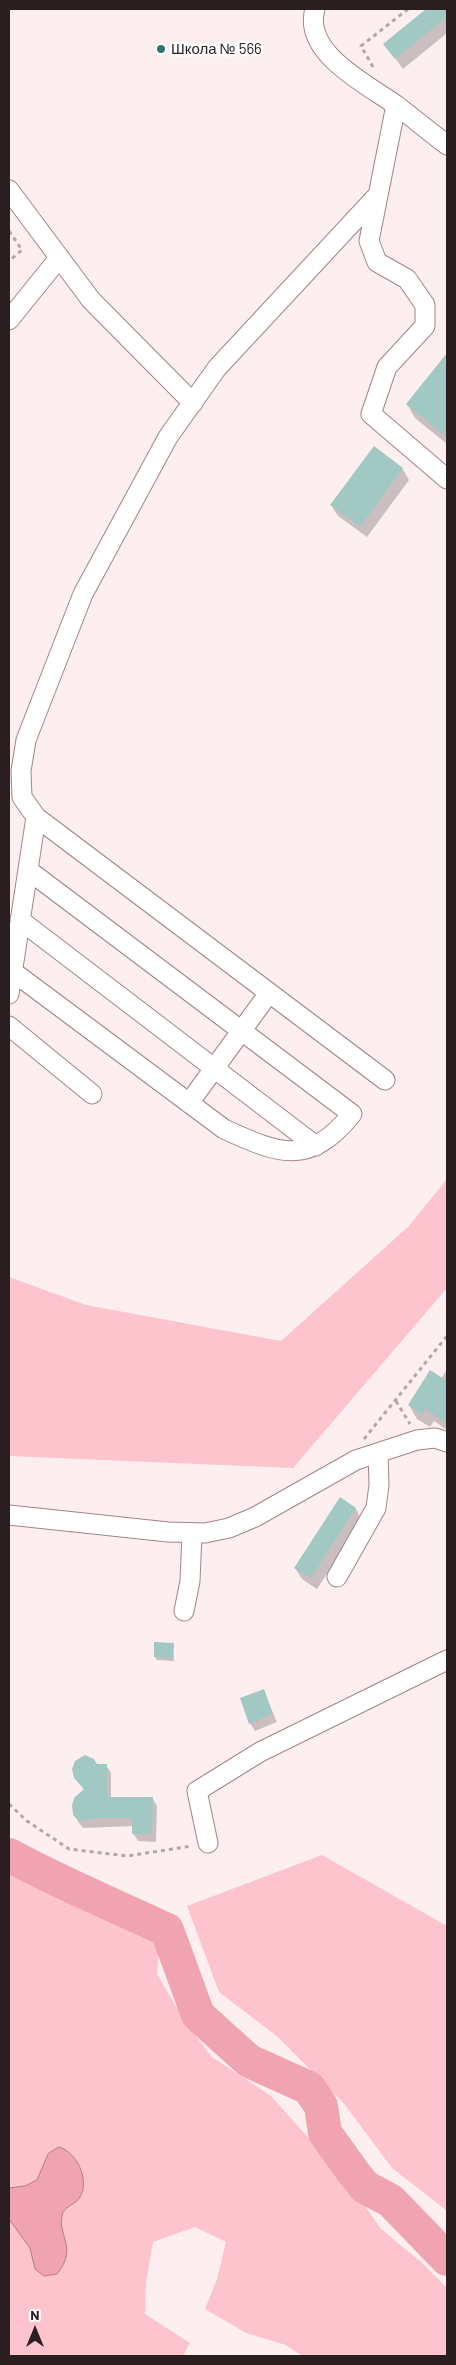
<!DOCTYPE html>
<html>
<head>
<meta charset="utf-8">
<style>
  body { margin:0 }
  #map { position:relative; width:456px; height:2365px; overflow:hidden; background:#fdeef0; font-family:Barlow,sans-serif }
  canvas { display:block }
  .frame { position:absolute; inset:0; border:10px solid #2b1e20; pointer-events:none }
  .north { position:absolute; left:10px; top:2305px; width:50px; height:50px; -webkit-text-stroke:4px #fff; paint-order:stroke; rotate:0deg; font-size:14px; font-weight:700; line-height:20px; text-align:center; color:#2b1e20 }
  .north::after { content:''; display:block; margin:auto; width:18px; height:22px; background:#2b1e20; clip-path:polygon(50% 0,100% 100%,50% 72%,0 100%) }
</style>
</head>
<body>
<div id="map">
<canvas width="456" height="2365"></canvas>
<div class="frame"></div>
<div class="north">N</div>
</div>
<script>
const ctx = document.querySelector('canvas').getContext('2d');
ctx.lineJoin = 'round';
function fillPath(path, color) {
  ctx.fillStyle = color;
  ctx.fill(path, 'evenodd');
}
function strokePath(path, color, width, dash) {
  ctx.strokeStyle = color;
  ctx.lineWidth = width;
  ctx.lineCap = dash ? 'butt' : 'round';
  ctx.setLineDash(dash || []);
  ctx.stroke(path);
}
function write(font, color, halo, rows, align = 'center') {
  ctx.font = font + ' Barlow,sans-serif';
  ctx.lineWidth = 5;
  ctx.setLineDash([]);
  ctx.textBaseline = 'middle';
  ctx.strokeStyle = halo;
  ctx.fillStyle = color;
  for (const [text, x, y, turn = 0] of rows) {
    ctx.save();
    ctx.translate(x, y);
    ctx.rotate((+turn || 0) * Math.PI / 180);
    ctx.textAlign = isNaN(turn) ? turn : align;
    if (halo) ctx.strokeText(text, 0, 0);
    ctx.fillText(text, 0, 0);
    ctx.restore();
  }
}
fillPath(new Path2D(`
  M447 1179V1288L293 1468 9 1456V1277L86 1305 281 1341 409 1226Z
  M322 1855 447 1926V2211L392 2168 345 2105 278 2037 219 1992 187 1906Z
  M9 1863 160 1939 157 1974 187 2025 212 2057 271 2096 349 2183 381 2229 421 2262 447 2288V2356H302L286 2345 246 2333 205 2309 217 2279 226 2242 195 2227 153 2242 146 2282 145 2314 190 2343 183 2356H9Z`), '#fdc4cd');
const water = new Path2D(`
  M59 2147C77 2152 90 2180 80 2197 76 2205 63 2206 62 2216 58 2237 78 2248 57 2274L44 2276 35 2269 30 2248 9 2219V2188L25 2186 37 2180 48 2154Z`);
fillPath(water, '#f0a4b1');
strokePath(water, '#b57c86', 1);
fillPath(new Path2D(`
  M428 9H447V33L403 69 385 44Z
  M447 355V444L415 418 407 404Z
  M402 468 409 480 367 537 338 516 331 505Z
  M447 1369V1430L434 1421 430 1427 417 1419 409 1405 441 1379Z
  M340 1499 356 1509 362 1521 317 1589 302 1579 295 1568Z
  M173 1644 174 1661 157 1660 155 1657Z
  M263 1690 277 1722 255 1731 250 1723Z
  M81 1757 89 1758 96 1765H106L111 1773V1798H152L157 1806 156 1842 138 1841 133 1833V1826L83 1828 79 1823 74 1814 84 1790 75 1777 74 1769Z`), '#0003');
strokePath(new Path2D(`
  M9 1855C60 1883 114 1905 167 1930L198 2015 249 2061 309 2088 321 2106 325 2133 353 2172 365 2187 391 2201 447 2259`), '#f0a4b1', 34);
fillPath(new Path2D(`
  M426 9H447V17L395 59 383 44Z
  M447 353V438L406 404Z
  M374 446 403 468 360 527 330 505Z
  M430 1370 447 1381V1424L426 1409 422 1415 408 1405Z
  M340 1497 356 1508 311 1578 294 1568Z
  M154 1642 174 1643 173 1658 154 1657Z
  M264 1689 273 1714 249 1724 240 1698Z
  M85 1755 94 1759 97 1764H107V1797H153L152 1834H132V1818H95L84 1821 78 1820 73 1815 72 1805 74 1798 84 1789 74 1778 72 1769 75 1761Z`), '#a2c8c4');
const minor = new Path2D(`
  M315 9C302 53 368 85 396 105 413 118 430 132 447 145
  M396 105 369 241 377 262 407 279 425 305V326L387 367 371 414 447 479
  M9 190 91 300 193 403
  M377 196 217 368 168 437 83 594 26 740 21 771 22 797 36 817 385 1080
  M9 320 59 258
  M20 920 316 1146
  M12 971 224 1129C279 1154 309 1167 352 1114L28 870
  M9 994 36 817
  M9 1026 92 1094
  M189 1103 269 993
  M9 1515 168 1532 205 1533 229 1528 255 1517 356 1460 417 1440 435 1438 447 1442
  M337 1577 376 1508 379 1485 378 1453
  M184 1611 190 1581 192 1533
  M208 1843 197 1791 260 1752 447 1660`);
strokePath(minor, '#a48388', 21);
strokePath(new Path2D(`
  M373 67 361 46 408 9
  M9 231 22 250 9 261
  M396 1401 410 1424
  M364 1439 447 1336
  M9 1804 27 1821 69 1849 127 1856 192 1846`), '#b4a6a8', 3, [4, 4]);
strokePath(minor, '#fff', 19);
for (const [x, y, r, color] of [
  [161,49,5,"#2d7670"]
]) {
  const dot = new Path2D();
  dot.arc(x, y, r, 0, 2 * Math.PI);
  ctx.fillStyle = color;
  ctx.fill(dot);
  strokePath(dot, '#fff', 2);
}
write('15px', '#2b1e20', '#fff', [
  ["Школа № 566",171,49]
], 'left');
</script>
</body>
</html>
